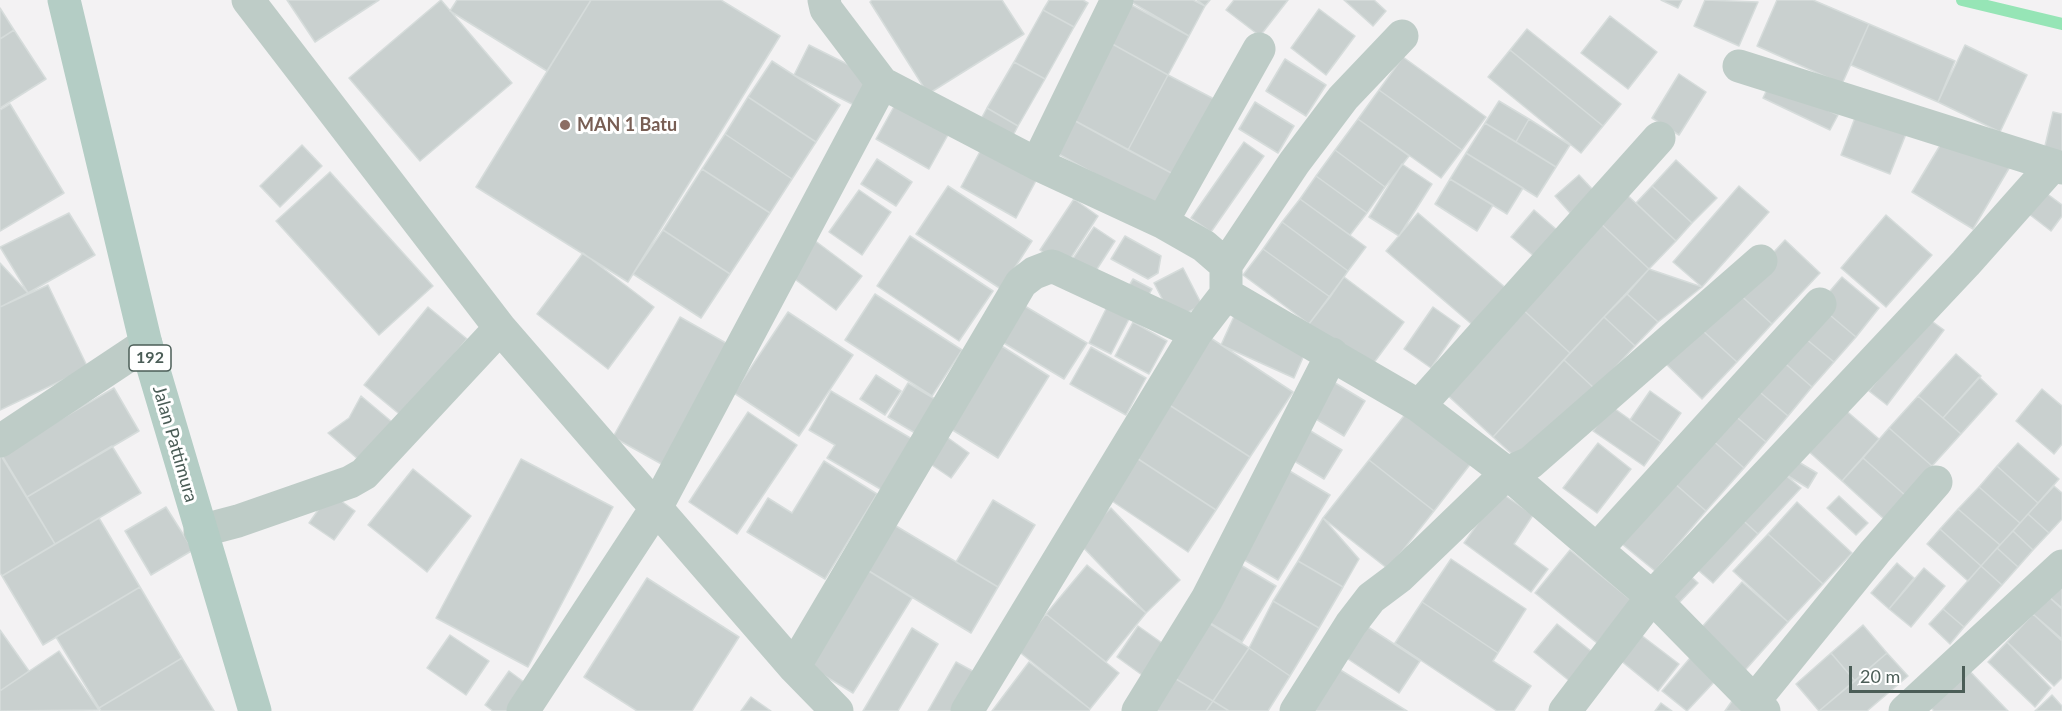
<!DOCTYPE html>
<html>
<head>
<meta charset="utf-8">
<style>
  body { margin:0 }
  #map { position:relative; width:2062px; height:711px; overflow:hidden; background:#f3f2f3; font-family:Lato,sans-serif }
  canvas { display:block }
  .scale { position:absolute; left:1849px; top:666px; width:116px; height:27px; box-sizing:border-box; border:3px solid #4b5d57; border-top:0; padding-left:8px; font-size:18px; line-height:21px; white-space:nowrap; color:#4b5d57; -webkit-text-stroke:4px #fff; paint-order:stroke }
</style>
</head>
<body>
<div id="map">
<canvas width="2062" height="711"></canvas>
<div class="scale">20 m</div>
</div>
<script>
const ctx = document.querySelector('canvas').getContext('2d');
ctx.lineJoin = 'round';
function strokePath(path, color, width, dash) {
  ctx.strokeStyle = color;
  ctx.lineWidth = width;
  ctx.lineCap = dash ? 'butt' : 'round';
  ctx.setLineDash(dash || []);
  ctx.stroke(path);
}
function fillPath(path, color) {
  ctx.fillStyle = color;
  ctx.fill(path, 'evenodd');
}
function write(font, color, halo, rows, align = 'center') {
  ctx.font = font + ' Lato,sans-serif';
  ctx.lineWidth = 6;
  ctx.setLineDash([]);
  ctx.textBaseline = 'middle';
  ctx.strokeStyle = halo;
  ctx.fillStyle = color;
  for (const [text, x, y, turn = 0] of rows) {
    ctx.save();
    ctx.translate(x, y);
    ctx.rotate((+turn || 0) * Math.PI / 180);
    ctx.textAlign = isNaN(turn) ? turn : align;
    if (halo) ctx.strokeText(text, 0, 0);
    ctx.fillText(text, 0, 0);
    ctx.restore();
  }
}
strokePath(new Path2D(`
  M1962 0 2062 24`), '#96e5b6', 12);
const building = new Path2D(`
  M287 0H379L315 42Z
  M441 0 512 83 420 161 349 78Z
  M457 0H591L547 71 450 11Z
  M591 0H721L780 36 628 282 476 187Z
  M872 0H1002L1024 34 928 94 870 2Z
  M1049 0H1083L1088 3 1074 27 1043 10Z
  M1128 0H1193L1205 6 1189 36Z
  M1197 0H1210L1205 6Z
  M1234 0H1288L1260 36 1226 10Z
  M1344 0H1374L1386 11 1373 26Z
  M1661 0H1682L1678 8Z
  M1705 0 1758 2 1739 46 1694 26Z
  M1777 0H1813L1869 24 1842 84 1757 46Z
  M1128 3 1189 36 1168 75 1107 41Z
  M0 8 14 30 0 39Z
  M1319 9 1355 36 1326 75 1291 48Z
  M1043 10 1074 27 1045 79 1014 62Z
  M1610 16 1657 52 1628 89 1581 53Z
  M1869 24 1955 61 1938 102 1851 65Z
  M1527 29 1621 104 1603 126 1510 50Z
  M14 30 46 79 0 108V39Z
  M1107 41 1168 75 1128 150 1066 116Z
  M809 45 871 76 856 106 794 75Z
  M1965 45 2027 75 2000 132 1938 102Z
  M1510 50 1603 126 1581 153 1488 77Z
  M1403 57 1486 117 1462 150 1379 90Z
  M1285 59 1326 85 1306 116 1266 91Z
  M772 61 840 105 816 142 748 97Z
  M1014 62 1045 79 1018 126 987 108Z
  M1679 74 1706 92 1679 135 1652 118Z
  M1168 75 1216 100 1175 175 1128 150Z
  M1770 83 1838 115 1830 130 1763 98Z
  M1379 90 1462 150 1441 178 1358 119Z
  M748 97 816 142 792 179 725 134Z
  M1499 101 1529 119 1516 142 1485 123Z
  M1255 102 1294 126 1278 153 1239 129Z
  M896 103 949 133 929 169 876 139Z
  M10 104 64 193 0 231V110Z
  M987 108 1018 126 1007 147 975 130Z
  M2053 112 2062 114V154L2044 150Z
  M1856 115 1906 134 1890 174 1841 155Z
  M1070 118 1175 175 1157 208 1053 151Z
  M1358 119 1409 156 1385 187 1335 150Z
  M1529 119 1570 145 1556 167 1516 142Z
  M1485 123 1556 167 1537 197 1466 153Z
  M1950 129 2011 165 1973 229 1912 192Z
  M725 134 792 179 770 213 702 169Z
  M1244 142 1264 156 1211 232 1191 218Z
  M302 145 322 166 280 207 260 186Z
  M983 146 1038 177 1016 218 961 187Z
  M1335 150 1385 187 1367 213 1316 176Z
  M1466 153 1523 188 1507 214 1450 179Z
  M877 159 912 182 896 206 861 184Z
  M1676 160 1717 198 1692 223 1652 186Z
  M1402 164 1432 184 1399 236 1369 217Z
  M702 169 770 213 730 274 663 230Z
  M330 172 433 286 379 335 276 221Z
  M1579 175 1595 192 1570 213 1555 196Z
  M1316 176 1367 213 1350 235 1300 199Z
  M1450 179 1493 205 1477 231 1435 204Z
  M948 186 1032 241 1001 289 916 234Z
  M1652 186 1692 223 1676 241 1636 203Z
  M1739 186 1769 212 1702 287 1673 262Z
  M859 190 891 212 862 255 829 232Z
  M2042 190 2062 205V216L2051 231 2025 211Z
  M1625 193 1676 241 1649 269 1598 221Z
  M1074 199 1098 216 1065 267 1040 250Z
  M1300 199 1366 247 1348 271 1282 222Z
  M1534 210 1557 230 1535 257 1511 237Z
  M69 213 95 255 28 293 0 247Z
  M1418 213 1507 289 1475 327 1386 251Z
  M1886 215 1932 255 1886 307 1841 268Z
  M1598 221 1649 269 1570 353 1519 306Z
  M1282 222 1348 271 1330 297 1263 249Z
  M1094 227 1115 241 1090 280 1068 266Z
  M663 230 730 274 701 318 633 274Z
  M910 236 993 291 959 341 877 286Z
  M1125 236 1161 256 1158 273 1148 279 1111 259Z
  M814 240 862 276 836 310 788 274Z
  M1785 240 1820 273 1772 324 1737 292Z
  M1263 249 1330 297 1309 324 1243 275Z
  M583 253 654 307 608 369 537 314Z
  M0 263 28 293 0 307Z
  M1183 268 1202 305 1173 320 1154 283Z
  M1649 269 1702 287 1658 322 1627 294Z
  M1344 277 1404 322 1370 368 1309 324Z
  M1842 277 1879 308 1856 337 1818 305Z
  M1133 279 1152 289 1142 307 1123 296Z
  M48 285 88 368 0 410V307Z
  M1737 292 1772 324 1737 362 1702 330Z
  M875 294 962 350 932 396 845 340Z
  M1627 294 1658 322 1635 346 1604 317Z
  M1018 302 1087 343 1064 379 997 339Z
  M1818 305 1856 337 1834 362 1800 334Z
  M1519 306 1570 353 1493 437 1445 393Z
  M428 307 467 339 403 417 364 385Z
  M1107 307 1129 319 1111 354 1089 343Z
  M1433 307 1460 326 1431 368 1404 349Z
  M788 312 853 355 799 436 734 393Z
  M1236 312 1308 346 1294 378 1221 345Z
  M680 317 733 347 665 466 613 437Z
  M1604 317 1635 346 1595 389 1564 360Z
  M1926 317 1944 330 1887 405 1869 391Z
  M1133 322 1167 341 1149 374 1115 356Z
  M1702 330 1737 362 1702 399 1663 361Z
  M1203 333 1293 392 1250 457 1160 399Z
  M1800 334 1834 362 1812 387 1780 359Z
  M997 343 1049 376 998 458 946 426Z
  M1091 347 1146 378 1126 415 1070 384Z
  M1956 354 1981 376 1943 418 1918 396Z
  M1780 359 1812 387 1788 416 1755 388Z
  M1564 360 1595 389 1524 465 1493 437Z
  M876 375 901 391 885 415 860 399Z
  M1979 377 1997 394 1961 434 1943 418Z
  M1327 378 1365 401 1344 436 1306 413Z
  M908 383 935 399 915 433 888 417Z
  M114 388 139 431 27 497 1 454Z
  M1755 388 1788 416 1766 442 1733 414Z
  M2042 389 2062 406V444L2054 454 2016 421Z
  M831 391 912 439 882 490 827 458 835 445 809 430Z
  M1650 391 1681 413 1661 442 1630 420Z
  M361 396 392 422 359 460 328 433 349 418Z
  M1918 396 1961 434 1932 466 1889 428Z
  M1160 399 1250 457 1216 510 1129 453Z
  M1836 402 1879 439 1842 481 1798 442Z
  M1611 406 1661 442 1644 466 1593 431Z
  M748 412 797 445 737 534 689 502Z
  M1407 412 1472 462 1434 511 1369 460Z
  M1733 414 1766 442 1744 468 1711 439Z
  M1889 428 1932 466 1906 496 1863 458Z
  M1309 430 1342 450 1324 479 1291 459Z
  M944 435 969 453 951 478 926 461Z
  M1711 439 1744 468 1706 511 1674 483Z
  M1598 443 1631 469 1597 513 1563 488Z
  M2018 443 2059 479 2038 503 1997 466Z
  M112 446 141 493 55 544 27 497Z
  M1129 453 1216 510 1188 552 1103 495Z
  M0 454 55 544 2 576 0 573Z
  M1863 458 1906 496 1885 520 1842 481Z
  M521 459 613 507 528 667 436 618Z
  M1369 460 1434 511 1388 569 1323 518Z
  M824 461 877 494 825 579 747 532 768 498 792 513Z
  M1797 461 1817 473 1808 488 1788 476Z
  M1997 466 2038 503 2020 523 1979 487Z
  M1777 468 1801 488 1758 534 1735 513Z
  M413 469 471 516 427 572 368 525Z
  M1288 470 1330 495 1278 580 1236 555Z
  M1674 483 1706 511 1655 571 1622 544Z
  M2054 486 2062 493V519L2049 533 2028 514Z
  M1979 487 2020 523 2000 545 1958 509Z
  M1500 492 1533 515 1514 544 1548 569 1531 592 1464 543Z
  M330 493 355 511 334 540 309 523Z
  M1839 496 1868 523 1856 535 1827 508Z
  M993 500 1035 525 998 587 956 562Z
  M1797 502 1852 553 1823 584 1768 534Z
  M166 507 193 550 151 575 125 531Z
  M1111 508 1180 580 1146 613 1077 541Z
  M1958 509 2000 545 1981 566 1940 529Z
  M1735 513 1758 534 1713 583 1691 564Z
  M2028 514 2049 533 2033 550 2013 531Z
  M99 518 140 587 43 645 2 576Z
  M1323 518 1359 559 1343 587 1298 561Z
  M891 523 998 587 971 633 864 568Z
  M1940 529 1981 566 1968 581 1927 544Z
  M2013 531 2033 550 2018 567 1997 548Z
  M1768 534 1823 584 1788 622 1733 571Z
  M1997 548 2018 567 2002 585 1981 566Z
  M1570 550 1632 601 1597 643 1535 593Z
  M1451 559 1526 609 1498 653 1422 602Z
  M1234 561 1276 586 1242 642 1200 617Z
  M1298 561 1343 587 1319 628 1273 601Z
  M1897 563 1914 578 1889 609 1871 593Z
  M1087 565 1146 613 1106 662 1046 614Z
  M1981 566 2002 585 1964 627 1943 609Z
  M864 568 912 598 853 693 805 664Z
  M1924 568 1945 586 1911 627 1889 609Z
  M1684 570 1698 583 1673 609 1659 596Z
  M647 578 739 637 692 711H637L584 677Z
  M1742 582 1788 622 1739 677 1693 637Z
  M2062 583V608L2049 597Z
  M140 587 182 658 99 708 56 637Z
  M2049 597 2062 609V639L2033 614Z
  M1273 601 1319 628 1290 676 1249 648Z
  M1422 602 1498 653 1493 661 1531 686 1514 711H1497L1395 643Z
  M1943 609 1964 627 1950 644 1929 624Z
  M1046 614 1119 673 1090 709 1017 650Z
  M2033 614 2062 641V678L2054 686 2007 642Z
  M1204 620 1249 648 1213 701 1171 676Z
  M1362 623 1420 661 1399 693 1342 655Z
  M1557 624 1596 655 1572 683 1534 652Z
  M1863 625 1887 653 1855 681 1831 653Z
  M1138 626 1172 650 1149 680 1117 657Z
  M912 628 938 644 898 711H863Z
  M0 630 29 671 0 691Z
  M450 635 489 661 466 695 427 668Z
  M1641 635 1679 664 1658 691 1620 660Z
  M2007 642 2051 688 2035 707 1988 662Z
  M1249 648 1290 676 1268 711H1229L1213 701Z
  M59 651 99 710 0 711V691Z
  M1831 653 1855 681 1819 711 1796 684Z
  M1887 653 1908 676 1867 711H1819Z
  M182 658 214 711H101L99 708Z
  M1690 658 1716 680 1687 711 1662 691Z
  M956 662 980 675 959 711H928Z
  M1029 662 1090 709 1089 711H992Z
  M1961 662 2008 711H1934L1922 699Z
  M1334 666 1407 711H1306Z
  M509 671 528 685 509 711H493L485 705Z
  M1171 676 1213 701 1206 711H1154Z
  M2052 695 2062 706V711H2035Z
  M751 697 771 711H741Z
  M1213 701 1229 711H1206Z
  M1732 701 1747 711H1725Z
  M1661 703 1672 711H1655Z`);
fillPath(building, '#c9d0cf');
strokePath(building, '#d6dcdb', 1.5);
strokePath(new Path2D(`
  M248 0 500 328 794 667 837 711
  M824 0 826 9 882 83 1037 164 1162 222 1204 246 1226 265V294L1196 333 967 711
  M1739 66 2062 168
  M1037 164 1117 0
  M1162 222 1259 49
  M1226 265 1294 163 1343 98 1402 36
  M1226 294 1419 406 1507 473 1652 597 1764 711
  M1419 406 1659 138
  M0 441 146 344
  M200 531 238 521 350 482 364 474 500 328
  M1598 548 1820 304
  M794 667 1021 283 1034 273 1052 266 1196 333
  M1754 701 1875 552 1936 482
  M523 711 656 508 882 83
  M1138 711 1207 599 1332 354
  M1296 711 1351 624 1371 598 1399 577 1507 473 1530 463 1761 261
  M1565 711 1652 597 1966 263 2053 165
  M1905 711 2062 566`), '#beccc7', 33);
strokePath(new Path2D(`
  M64 0 146 344 255 711`), '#b4cdc5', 33);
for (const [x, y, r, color] of [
  [565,125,6,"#8d6e63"]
]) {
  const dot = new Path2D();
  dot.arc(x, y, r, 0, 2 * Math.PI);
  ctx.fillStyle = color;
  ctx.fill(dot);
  strokePath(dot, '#fff', 2);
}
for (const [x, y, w] of [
  [150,358,42]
]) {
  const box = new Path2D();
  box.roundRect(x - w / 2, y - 13, w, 26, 4.5);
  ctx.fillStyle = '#fff';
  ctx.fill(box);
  strokePath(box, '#4b5d57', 1.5);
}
write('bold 16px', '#4b5d57', null, [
  ["192",150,358]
]);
write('bold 18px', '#785e54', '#fff', [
  ["MAN 1 Batu",577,125]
], 'left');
write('18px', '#4b5d57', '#fff', [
  ["Jalan Pattimura",175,444,74]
]);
</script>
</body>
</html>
